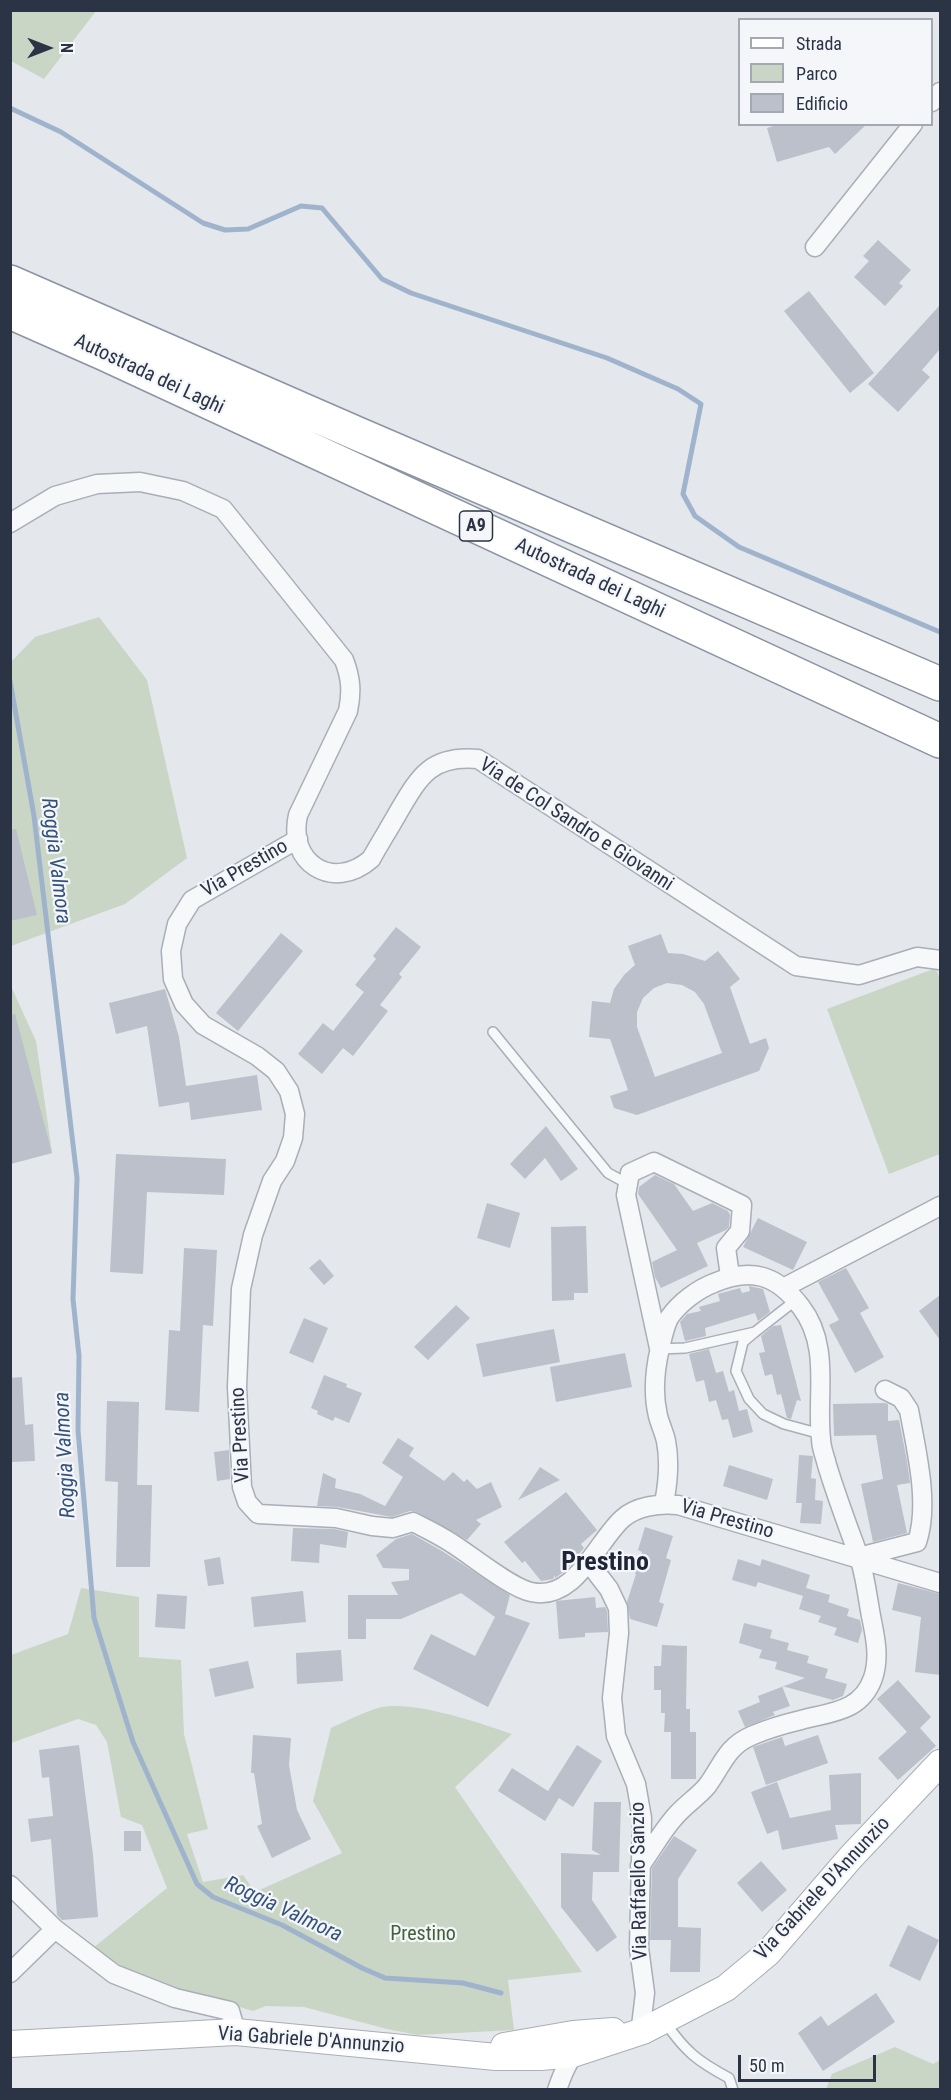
<!DOCTYPE html>
<html>
<head>
<meta charset="utf-8">
<style>
  body { margin:0 }
  #map { position:relative; width:951px; height:2100px; overflow:hidden; background:#e4e7ec; font-family:"Roboto Condensed",sans-serif }
  canvas { display:block }
  .frame { position:absolute; inset:0; border:12px solid #2b3445; pointer-events:none }
  .legend { position:absolute; left:738px; top:18px; width:195px; height:108px; box-sizing:border-box; background:#f4f6f9; border:2px solid #a4a8b1; margin:0; padding:8px 10px; list-style:none; font-size:18px; color:#2b3445 }
  .legend li { display:flex; align-items:center; gap:12px; height:30px }
  .legend b { width:30px; border:2px solid #a4a8b1 }
  .north { position:absolute; left:18px; top:18px; width:60px; height:60px; -webkit-text-stroke:4px #f4f6f9; paint-order:stroke; rotate:90deg; font-size:16px; font-weight:700; line-height:24px; text-align:center; color:#2b3445 }
  .north::after { content:''; display:block; margin:auto; width:21px; height:27px; background:#2b3445; clip-path:polygon(50% 0,100% 100%,50% 72%,0 100%) }
  .scale { position:absolute; left:738px; top:2055px; width:138px; height:27px; box-sizing:border-box; border:3px solid #2b3445; border-top:0; padding-left:8px; font-size:18px; line-height:21px; white-space:nowrap; color:#2b3445; -webkit-text-stroke:4px #f4f6f9; paint-order:stroke }
</style>
</head>
<body>
<div id="map">
<canvas width="951" height="2100"></canvas>
<div class="frame"></div>
<ul class="legend">
<li><b style="height:8px;background:#fff"></b>Strada</li>
<li><b style="height:16px;background:#c9d6c5"></b>Parco</li>
<li><b style="height:16px;background:#bbc0ca"></b>Edificio</li>
</ul>
<div class="north">N</div>
<div class="scale">50 m</div>
</div>
<script>
const ctx = document.querySelector('canvas').getContext('2d');
ctx.lineJoin = 'round';
function fillPath(path, color) {
  ctx.fillStyle = color;
  ctx.fill(path, 'evenodd');
}
function strokePath(path, color, width, dash) {
  ctx.strokeStyle = color;
  ctx.lineWidth = width;
  ctx.lineCap = dash ? 'butt' : 'round';
  ctx.setLineDash(dash || []);
  ctx.stroke(path);
}
function write(font, color, halo, rows, align = 'center') {
  ctx.font = font + ' "Roboto Condensed",sans-serif';
  ctx.lineWidth = 4.5;
  ctx.setLineDash([]);
  ctx.textBaseline = 'middle';
  ctx.strokeStyle = halo;
  ctx.fillStyle = color;
  for (const [text, x, y, turn = 0] of rows) {
    ctx.save();
    ctx.translate(x, y);
    ctx.rotate((+turn || 0) * Math.PI / 180);
    ctx.textAlign = isNaN(turn) ? turn : align;
    if (halo) ctx.strokeText(text, 0, 0);
    ctx.fillText(text, 0, 0);
    ctx.restore();
  }
}
fillPath(new Path2D(`
  M10 11 11 10 96 11 44 79 11 61Z
  M99 617 147 680 187 858 125 904 11 946 10 663 35 637Z
  M936 968 940 980V1154L889 1174 827 1009Z
  M10 984 36 1041 52 1153 11 1164Z
  M81 1588 139 1597V1657L181 1660 184 1734 208 1829 187 1834 203 1882 243 1875 255 1892 342 1853 313 1801 331 1728C346 1721 362 1713 378 1708 410 1699 480 1723 512 1734L455 1787 582 1972 508 1980 514 2030 418 2035 387 2029 304 2007 266 2006 253 2011 155 1982 123 1967 93 1948 167 1888 142 1825 121 1817 107 1742 96 1725 78 1719 11 1743V1655L68 1634Z
  M895 2047 933 2064 940 2060V2089H826L832 2074Z`), '#c9d6c5');
strokePath(new Path2D(`
  M10 108 61 132 203 223 225 230 248 229 301 206 322 208 382 279 411 293 607 358 678 389 701 404 683 494 695 516 739 547 940 632
  M10 681 34 816 77 1178 73 1299 79 1356 78 1430 94 1618 133 1742 197 1884 213 1897 282 1925 362 1968 385 1978 463 1983 501 1993`), '#9fb4cc', 5);
fillPath(new Path2D(`
  M780 124H867L835 154 829 147 777 162 767 128Z
  M878 240 911 270 899 283 903 286 885 306 854 277 869 261 863 256Z
  M809 291 874 373 850 393 784 311Z
  M940 305V349L922 370 930 377 898 412 868 384Z
  M16 829 37 915 10 921V830Z
  M396 927 421 947 399 974 402 977 380 1005 388 1011 353 1056 343 1048 322 1074 298 1054 323 1023 333 1031 364 992 355 985 376 959 373 956Z
  M281 933 303 951 238 1031 216 1013Z
  M661 934 668 953 683 954 705 961 718 951 740 979 730 987 750 1044 766 1038 769 1048 759 1071 637 1115 614 1108 610 1096 628 1090 610 1039 589 1037 592 1001 610 1003 614 989 624 975 635 965 628 946ZM667 983 682 985 695 992 704 1004 722 1053 655 1077 637 1027V1012L643 998 654 988Z
  M165 989 179 1037 186 1086 257 1075 262 1110 191 1120 189 1102 159 1107 147 1026 116 1034 109 1003Z
  M15 1014 52 1153 10 1164V1015Z
  M546 1126 578 1169 561 1181 545 1158 525 1179 510 1164Z
  M116 1154 226 1159 224 1195 147 1192 143 1274 110 1272Z
  M655 1175 674 1184 693 1211 712 1203 728 1211 730 1215 729 1227 726 1230 697 1243 708 1266 661 1288 655 1277 652 1262 677 1250 638 1194 639 1187Z
  M487 1203 520 1213 510 1248 477 1238Z
  M758 1218 807 1242 793 1270 743 1247Z
  M586 1226 588 1293H574V1300L552 1301 551 1227Z
  M184 1248 217 1250 213 1326 203 1325 199 1412 165 1410 169 1330 180 1331Z
  M320 1259 334 1276 324 1285 309 1268Z
  M846 1268 869 1308 860 1313 884 1357 855 1373 829 1325 839 1320 818 1282Z
  M749 1286 763 1289 770 1312 758 1321 755 1313 705 1328 706 1336 685 1341 680 1322 687 1314 701 1311 699 1307 720 1301 718 1294 740 1288 742 1293 750 1291Z
  M940 1295V1340L919 1311Z
  M456 1305 470 1318 428 1360 414 1347Z
  M304 1318 328 1328 313 1363 289 1353Z
  M781 1325 801 1401 797 1400 791 1419 787 1418 781 1394 777 1395 772 1374 765 1376 759 1353 765 1352 761 1336 773 1326Z
  M554 1329 560 1362 483 1377 476 1344Z
  M709 1349 716 1373 723 1371 729 1392 734 1390 739 1411 747 1409 753 1432 733 1438 728 1419 722 1420 716 1400 709 1402 704 1380 696 1382 689 1354Z
  M625 1353 632 1387 556 1402 550 1367Z
  M324 1375 347 1384 346 1387 362 1393 349 1423 335 1417 333 1421 317 1414 318 1411 311 1408Z
  M22 1377 25 1425 33 1424 35 1461 10 1462V1378Z
  M107 1401 139 1402 137 1485H152L150 1567H116L118 1482 105 1481Z
  M885 1403 888 1404V1421L899 1420 907 1461 910 1483 897 1485 907 1533 873 1542 861 1484 883 1479 876 1435 834 1436 833 1404Z
  M398 1438 414 1448 409 1456 444 1481 453 1472 464 1482 467 1479 477 1489 491 1482 502 1507 476 1520 481 1524 467 1540 417 1512 410 1511 392 1517 338 1507 317 1506 323 1473 336 1479 335 1488 360 1494 385 1506 403 1477 382 1463Z
  M229 1450 230 1479 217 1481 214 1452Z
  M799 1455 813 1456 811 1478 816 1479 815 1500 823 1501 821 1524 800 1523 802 1503H796Z
  M729 1465 773 1479 767 1500 723 1486Z
  M540 1467 560 1480 518 1500Z
  M566 1492 597 1530 581 1544 584 1548 565 1571 555 1578V1575L553 1579 541 1581 525 1561 522 1563 504 1542Z
  M645 1527 673 1536 666 1558 671 1560 659 1602 664 1604 657 1627 630 1619 627 1602 636 1574H635L642 1552 638 1550Z
  M293 1528 334 1529 348 1532 346 1548 320 1544 319 1563 291 1561Z
  M412 1534 442 1551 510 1595 505 1614 530 1623 488 1707 413 1669 431 1634 475 1656 495 1617 461 1593 401 1619H366V1639H348V1595H398L391 1582 409 1580V1569L383 1568 376 1555 396 1539Z
  M220 1557 224 1584 208 1586 204 1560Z
  M738 1559 760 1566 762 1559 810 1575 806 1588 830 1595 828 1602 849 1609 847 1616 860 1620 862 1630 858 1643 834 1635 837 1628 818 1622 821 1616 799 1609 803 1596 758 1582 756 1587 732 1580Z
  M898 1583 940 1594V1675L915 1672 921 1617 892 1610Z
  M303 1591 306 1622 254 1627 251 1597Z
  M157 1594 187 1596 185 1629 155 1627Z
  M595 1597 596 1608 605 1607 607 1611 608 1632 585 1633V1637L559 1639 556 1601Z
  M744 1623 772 1630 770 1638 789 1643 787 1650 809 1656 807 1663 828 1669 825 1678 847 1684 843 1696 833 1700 782 1686 790 1706 773 1712 775 1715 745 1727 738 1711 760 1702 758 1696 805 1678 775 1669 777 1662 759 1658 762 1650 739 1643Z
  M662 1645 687 1646 686 1709H690V1732H696V1779H671V1732H664L665 1713H661V1690H654V1666H661Z
  M341 1650 343 1681 297 1684 296 1653Z
  M248 1661 254 1688 215 1697 209 1669Z
  M898 1680 931 1717 920 1728 936 1746 898 1780 878 1758 907 1732 877 1699Z
  M253 1735 291 1738 289 1765 297 1810 311 1839 272 1858 257 1826 262 1824 254 1773H251Z
  M818 1735 828 1763 766 1785 753 1747 782 1737 785 1746Z
  M79 1745 93 1855 98 1917 62 1920 57 1915 51 1839 31 1842 28 1819 53 1816 49 1777 42 1778 39 1750Z
  M577 1745 602 1761 573 1807 559 1798 545 1821 498 1791 512 1768 548 1791Z
  M861 1773V1824L835 1825 838 1839 782 1850 778 1830 767 1834 751 1792 777 1782 790 1818 831 1810 829 1775Z
  M594 1802H621L619 1872H593L592 1900 617 1937 597 1952 561 1907V1853L601 1855 592 1850Z
  M124 1831H141V1851H124Z
  M674 1836 697 1850 678 1879V1927L701 1928 700 1972H670L671 1940H650L652 1868Z
  M761 1861 787 1890 762 1912 737 1883Z
  M908 1925 939 1940 920 1981 889 1966Z
  M876 1993 895 2022 823 2071 798 2033 821 2016 828 2026Z`), '#bbc0ca');
const service = new Path2D(`
  M493 1032 608 1173 628 1184
  M755 1332 743 1342 736 1371 749 1399 763 1414 784 1424 821 1434
  M659 1349 685 1348 755 1332 796 1300
  M665 2022C685 2051 697 2061 729 2078L733 2090`);
const minor = new Path2D(`
  M932 102 940 92
  M815 247 913 124
  M10 523 55 496 97 484 140 482 183 491 223 509 344 660C351 678 352 692 348 711L298 815C287 863 333 892 371 859 380 843 390 827 399 811 420 775 432 755 478 759L796 966 859 975 917 957 940 960
  M298 839 192 900 177 924 171 951 173 979 184 1004 203 1025 257 1056 276 1071 289 1091 295 1114 293 1138 285 1161 272 1181 253 1235 241 1289 237 1387 242 1487 247 1502 258 1514 336 1518 372 1526 393 1528 413 1522C427 1529 441 1536 453 1544 472 1556 511 1588 531 1592 575 1602 596 1543 622 1519 636 1506 660 1503 678 1505L940 1583
  M785 1287 940 1206
  M659 1348 626 1195 630 1173 654 1162 742 1205 740 1231 726 1248 730 1276
  M859 1557 917 1542C930 1504 916 1449 909 1410L901 1398 885 1390
  M589 1563 609 1589 618 1608 619 1633 612 1698 616 1736 636 1784 642 1818 639 1948 645 1993 641 2026 643 2031
  M640 1866C651 1851 661 1833 673 1819 683 1806 697 1798 707 1786 722 1766 726 1747 751 1736 767 1729 784 1724 801 1720 831 1712 861 1712 873 1678 880 1657 875 1636 871 1616 867 1595 865 1573 858 1554 847 1524 836 1495 827 1465 825 1456 821 1448 821 1439 816 1395 831 1346 801 1307 777 1275 752 1267 714 1283 698 1289 679 1303 669 1318 665 1326 662 1339 660 1348 655 1369 653 1395 658 1416 660 1424 664 1432 666 1441 670 1462 668 1483 664 1503
  M10 1885 55 1929 114 1974 175 1998 230 2011 236 2032
  M10 1973 55 1929
  M557 2090C562 2075 568 2060 578 2049`);
const secondary = new Path2D(`
  M10 2044 236 2032 496 2057H541L573 2054 643 2031 726 1988 768 1953 851 1857 940 1763
  M504 2046 573 2034 613 2031`);
const motorway = new Path2D(`
  M10 282 358 434 940 684
  M10 312 105 354 940 741`);
strokePath(service, '#a9aeb7', 12);
strokePath(minor, '#a9aeb7', 21);
strokePath(secondary, '#a9aeb7', 28);
strokePath(motorway, '#8b94a3', 36);
strokePath(service, '#f7f8fa', 9);
strokePath(minor, '#f7f8fa', 18);
strokePath(secondary, '#fff', 26);
strokePath(motorway, '#fff', 33);
for (const [x, y, w] of [
  [476,526,33]
]) {
  const box = new Path2D();
  box.roundRect(x - w / 2, y - 15, w, 30, 4.5);
  ctx.fillStyle = '#f4f6f9';
  ctx.fill(box);
  strokePath(box, '#2b3445', 1.5);
}
write('bold 18px', '#2b3445', null, [
  ["A9",476,526]
]);
write('20px', '#2b3445', '#f4f6f9', [
  ["Autostrada dei Laghi",149,375,25],
  ["Autostrada dei Laghi",590,579,25],
  ["Via de Col Sandro e Giovanni",576,825,33],
  ["Via Prestino",245,869,-30],
  ["Via Prestino",241,1435,-93],
  ["Via Prestino",727,1520,16],
  ["Via Raffaello Sanzio",640,1881,-91],
  ["Via Gabriele D'Annunzio",823,1889,-47],
  ["Via Gabriele D'Annunzio",311,2041,4]
]);
write('20px', '#3f6138', '#f4f6f9', [
  ["Prestino",423,1935]
]);
write('italic 21px', '#34527a', '#f4f6f9', [
  ["Roggia Valmora",55,861,83],
  ["Roggia Valmora",66,1455,-93],
  ["Roggia Valmora",283,1910,25]
]);
write('bold 26px', '#1d2536', '#f4f6f9', [
  ["Prestino",605,1563]
]);
</script>
</body>
</html>
